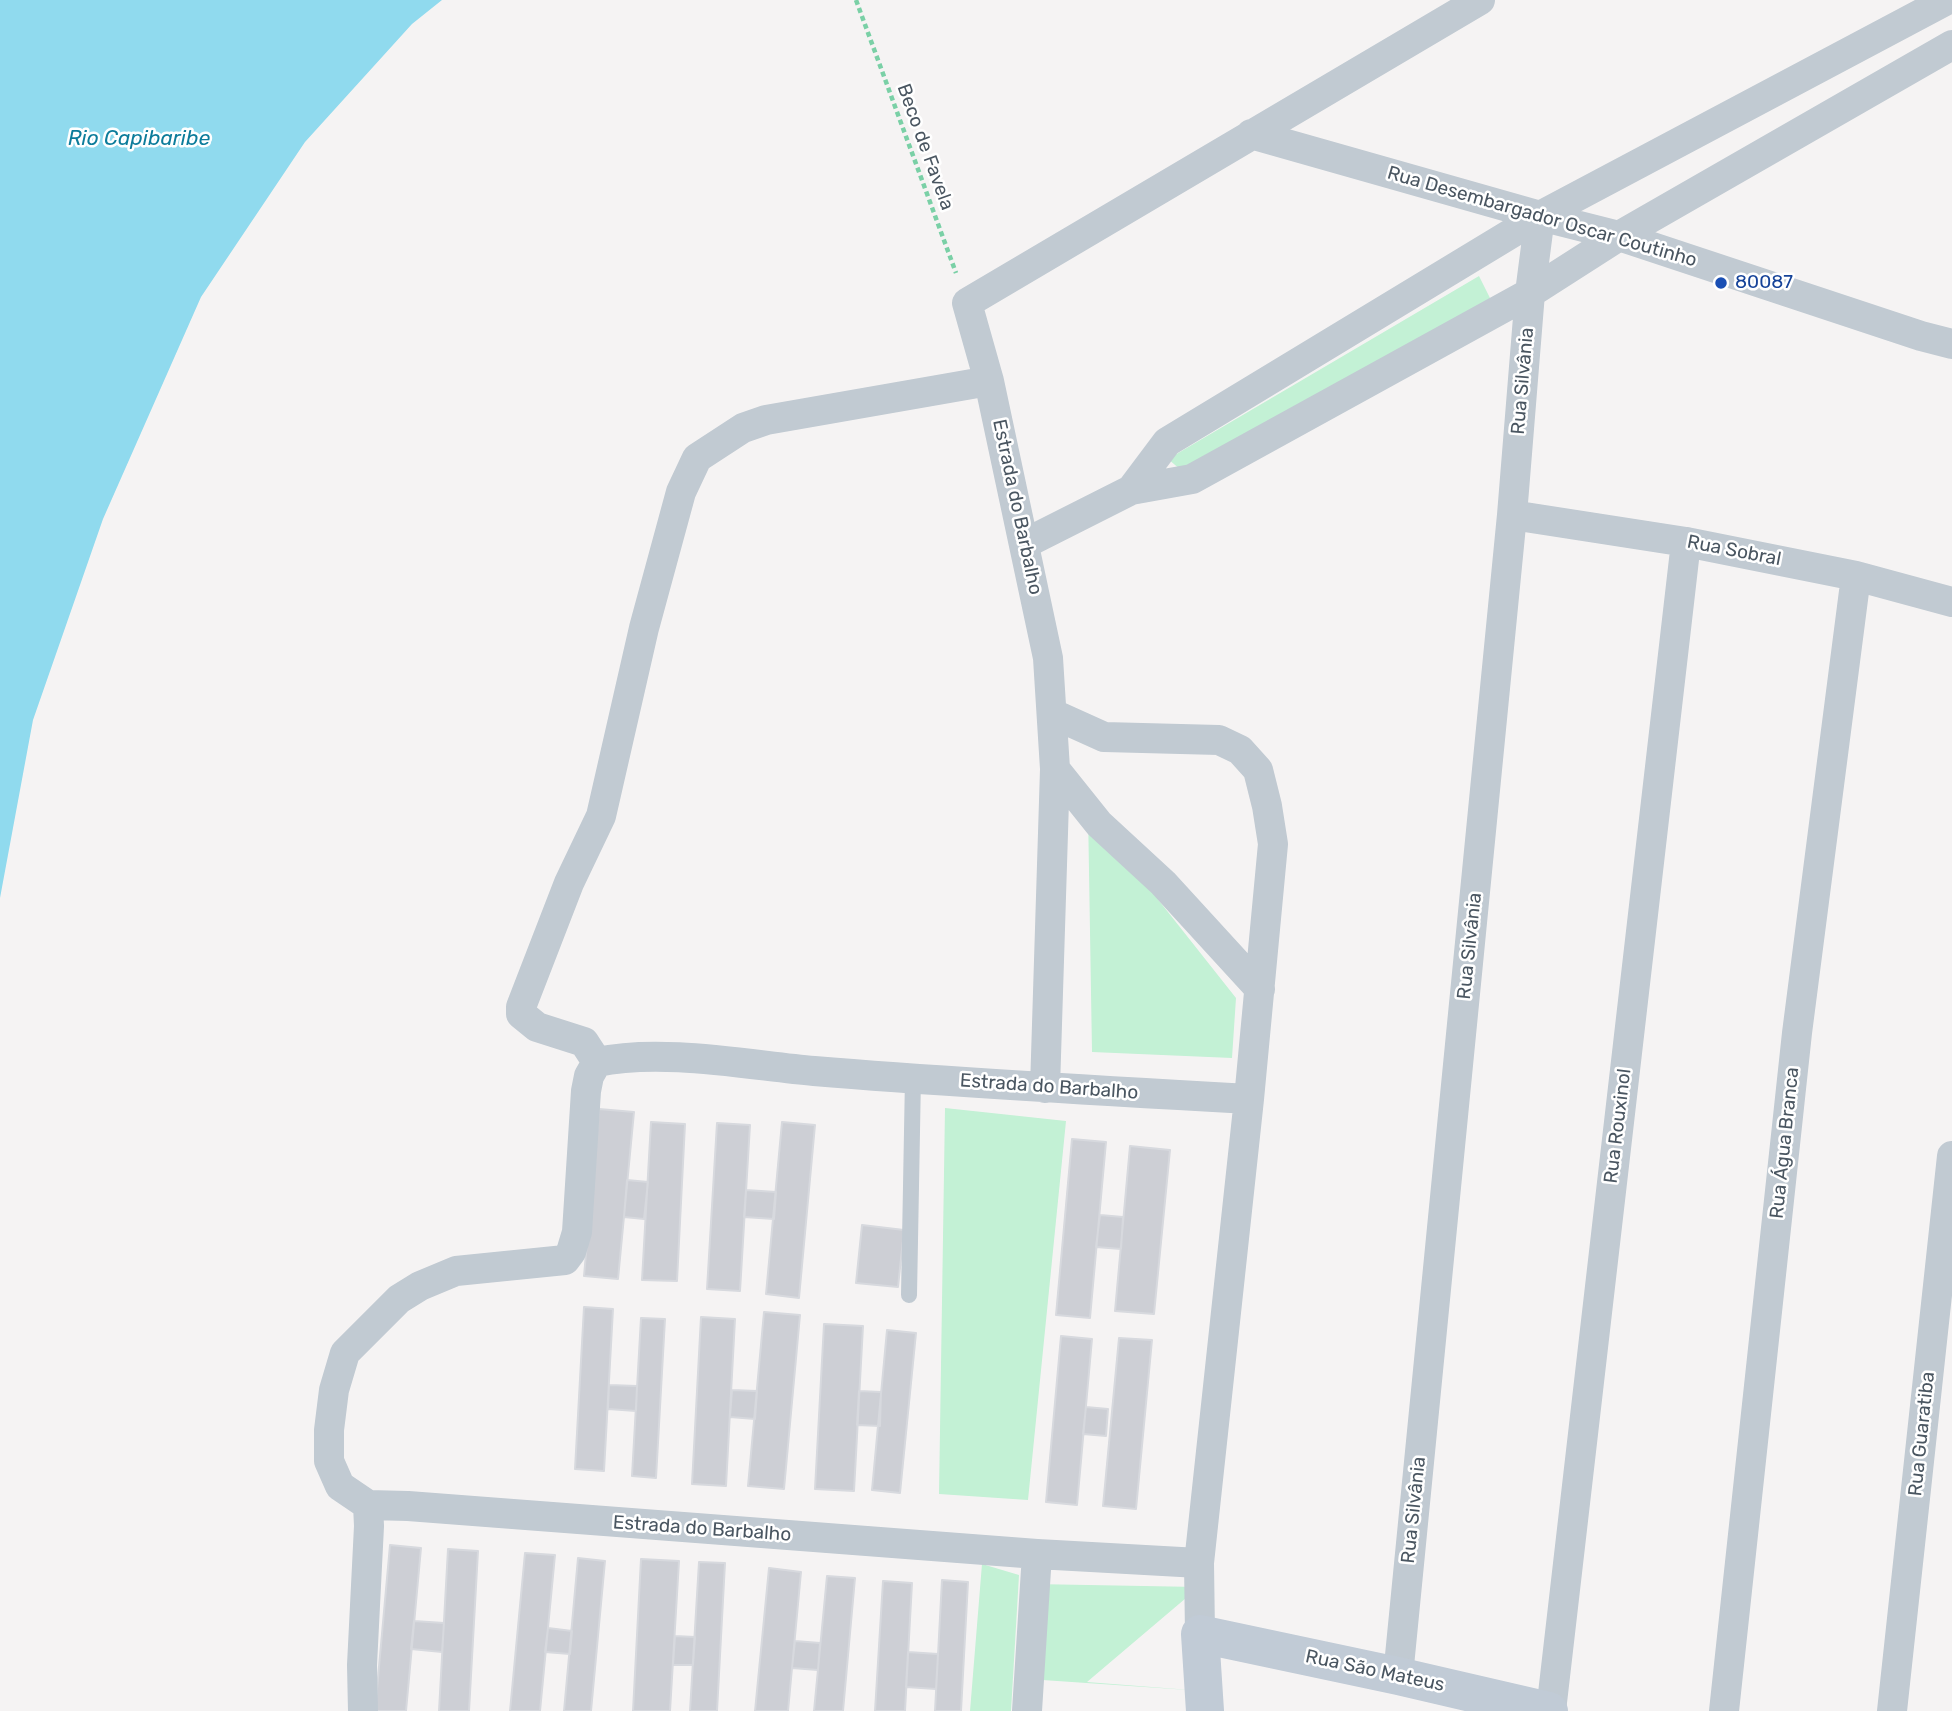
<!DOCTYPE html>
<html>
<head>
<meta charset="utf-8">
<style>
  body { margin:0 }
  canvas { display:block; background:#f5f3f3 }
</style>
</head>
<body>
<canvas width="1952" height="1711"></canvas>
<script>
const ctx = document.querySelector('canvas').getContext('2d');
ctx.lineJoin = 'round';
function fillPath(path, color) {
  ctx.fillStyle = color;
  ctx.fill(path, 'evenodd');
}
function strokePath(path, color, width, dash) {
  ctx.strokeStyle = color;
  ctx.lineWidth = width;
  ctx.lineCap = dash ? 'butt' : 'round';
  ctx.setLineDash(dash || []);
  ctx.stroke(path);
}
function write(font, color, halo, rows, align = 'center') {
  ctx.font = font + ' Rubik,sans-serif';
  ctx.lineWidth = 5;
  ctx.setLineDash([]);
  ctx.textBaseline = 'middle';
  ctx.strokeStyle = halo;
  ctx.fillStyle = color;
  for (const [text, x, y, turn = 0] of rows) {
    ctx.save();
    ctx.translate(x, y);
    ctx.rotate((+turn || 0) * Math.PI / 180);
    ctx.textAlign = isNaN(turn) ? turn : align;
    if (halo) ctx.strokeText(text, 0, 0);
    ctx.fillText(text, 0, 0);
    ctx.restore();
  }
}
fillPath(new Path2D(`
  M1479 276 1491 300 1181 470 1168 459Z
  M1088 811 1236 998 1232 1058 1092 1052Z
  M945 1108 1066 1121 1028 1500 939 1494Z
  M982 1564 1019 1575 1011 1711H970Z
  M1033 1584 1199 1587 1087 1682 1203 1691 1028 1679Z`), '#c3f1d5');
fillPath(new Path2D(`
  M0 0H442L412 24 305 142 201 297 103 519 33 720 0 898Z`), '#90daee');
const building = new Path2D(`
  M599 1109 634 1112 618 1279 584 1276Z
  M651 1122 685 1124 677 1281 642 1280Z
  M782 1122 815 1125 799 1298 766 1294Z
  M717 1123 750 1125 740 1291 707 1289Z
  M1072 1139 1106 1142 1090 1318 1056 1315Z
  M1130 1146 1170 1150 1154 1314 1115 1311Z
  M627 1180 648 1182 644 1219 624 1217Z
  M746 1190 776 1192 774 1219 744 1217Z
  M1100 1215 1123 1217 1121 1249 1096 1247Z
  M862 1225 904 1230 898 1287 856 1283Z
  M584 1307 613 1309 604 1471 575 1469Z
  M764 1312 800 1315 784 1489 748 1486Z
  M701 1317 735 1319 726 1486 692 1484Z
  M641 1318 665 1319 656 1478 632 1476Z
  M824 1324 863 1326 854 1491 815 1489Z
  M887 1330 916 1333 900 1493 872 1490Z
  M1061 1336 1092 1339 1077 1505 1046 1502Z
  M1119 1338 1152 1340 1136 1509 1103 1506Z
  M609 1385 637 1386 636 1411 608 1409Z
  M732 1390 757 1391 755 1419 730 1417Z
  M859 1391 881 1392 880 1426 857 1425Z
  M1086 1407 1108 1409 1106 1436 1083 1434Z
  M390 1545 421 1548 406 1711H375Z
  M448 1549 478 1551 469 1711H439Z
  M525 1553 555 1555 540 1711H510Z
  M578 1558 605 1561 591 1711H564Z
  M641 1559 679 1561 670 1711H633Z
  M699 1562 725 1563 717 1711H690Z
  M769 1568 801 1572 788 1711H755Z
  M827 1576 855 1578 843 1711H814Z
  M942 1580 968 1582 961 1711H935Z
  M883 1581 912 1583 905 1711H875Z
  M414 1621 444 1623 442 1652 411 1649Z
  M548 1628 572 1631 570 1654 545 1652Z
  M675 1636 695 1637 693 1665H673Z
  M795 1641 820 1643 818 1670 792 1668Z
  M908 1652 938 1654 936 1689 906 1687Z`);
fillPath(building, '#cdcfd5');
strokePath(building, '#d7d9de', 2);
strokePath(new Path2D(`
  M856 0 956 273`), '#7ad0a6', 4.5, [5, 3.5]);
strokePath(new Path2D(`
  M909 1295 913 1077`), '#c1cad2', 16);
strokePath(new Path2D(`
  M1251 134 1540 216 1619 236 1921 336 1952 344
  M1131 490 1167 442 1540 216 1947 0
  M1512 515 1686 542 1856 576 1952 602
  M1026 543 1131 490 1192 479 1530 293 1619 236 1952 45
  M1053 714 1104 737 1219 740 1240 750 1258 770 1267 806 1273 844 1249 1099 1199 1563 1200 1634
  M1055 769 1099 824 1163 883 1260 989
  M597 1062 584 1042 537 1027 521 1014V1007L569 883 601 816 644 628 681 492 697 458 743 428 766 420 989 381
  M597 1062C662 1048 748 1065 814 1071 959 1083 1104 1091 1249 1099
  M1045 1088 1055 769 1048 658 989 381 967 303 1480 0
  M368 1505 408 1506 1037 1554 1199 1563
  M368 1505 340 1486 329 1461V1430L334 1390 345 1353 399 1299 420 1286 456 1271 565 1260 571 1252 577 1232 586 1091 589 1076 597 1062
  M1398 1676 1512 515 1530 293 1540 216
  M363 1711 362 1665 369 1526 368 1505
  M1027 1711 1037 1554
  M1551 1711 1686 542
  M1724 1711 1797 1033 1856 576
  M1892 1711 1952 1156`), '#c1cad2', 30);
strokePath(new Path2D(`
  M1205 1711 1200 1634 1398 1676 1549 1711`), '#c1cbd6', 38);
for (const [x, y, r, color] of [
  [1721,283,7,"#1a4fb4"]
]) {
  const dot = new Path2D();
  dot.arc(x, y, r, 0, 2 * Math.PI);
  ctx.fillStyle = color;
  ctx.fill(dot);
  strokePath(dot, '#fff', 2.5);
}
write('19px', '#4a5661', '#fff', [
  ["Beco de Favela",925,147,70],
  ["Rua Desembargador Oscar Coutinho",1542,217,16],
  ["Rua Silvânia",1523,381,-85],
  ["Estrada do Barbalho",1017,507,78],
  ["Rua Sobral",1734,551,11],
  ["Rua Silvânia",1470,946,-84],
  ["Estrada do Barbalho",1049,1087,4],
  ["Rua Rouxinol",1618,1126,-83],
  ["Rua Água Branca",1785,1143,-84],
  ["Rua Guaratiba",1922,1434,-84],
  ["Rua Silvânia",1414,1510,-84],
  ["Estrada do Barbalho",702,1529,4],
  ["Rua São Mateus",1375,1671,12]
]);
write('19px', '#164399', '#fff', [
  ["80087",1735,283]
], 'left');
write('italic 21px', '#0c7c9b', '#fff', [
  ["Rio Capibaribe",139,139]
]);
</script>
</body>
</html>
